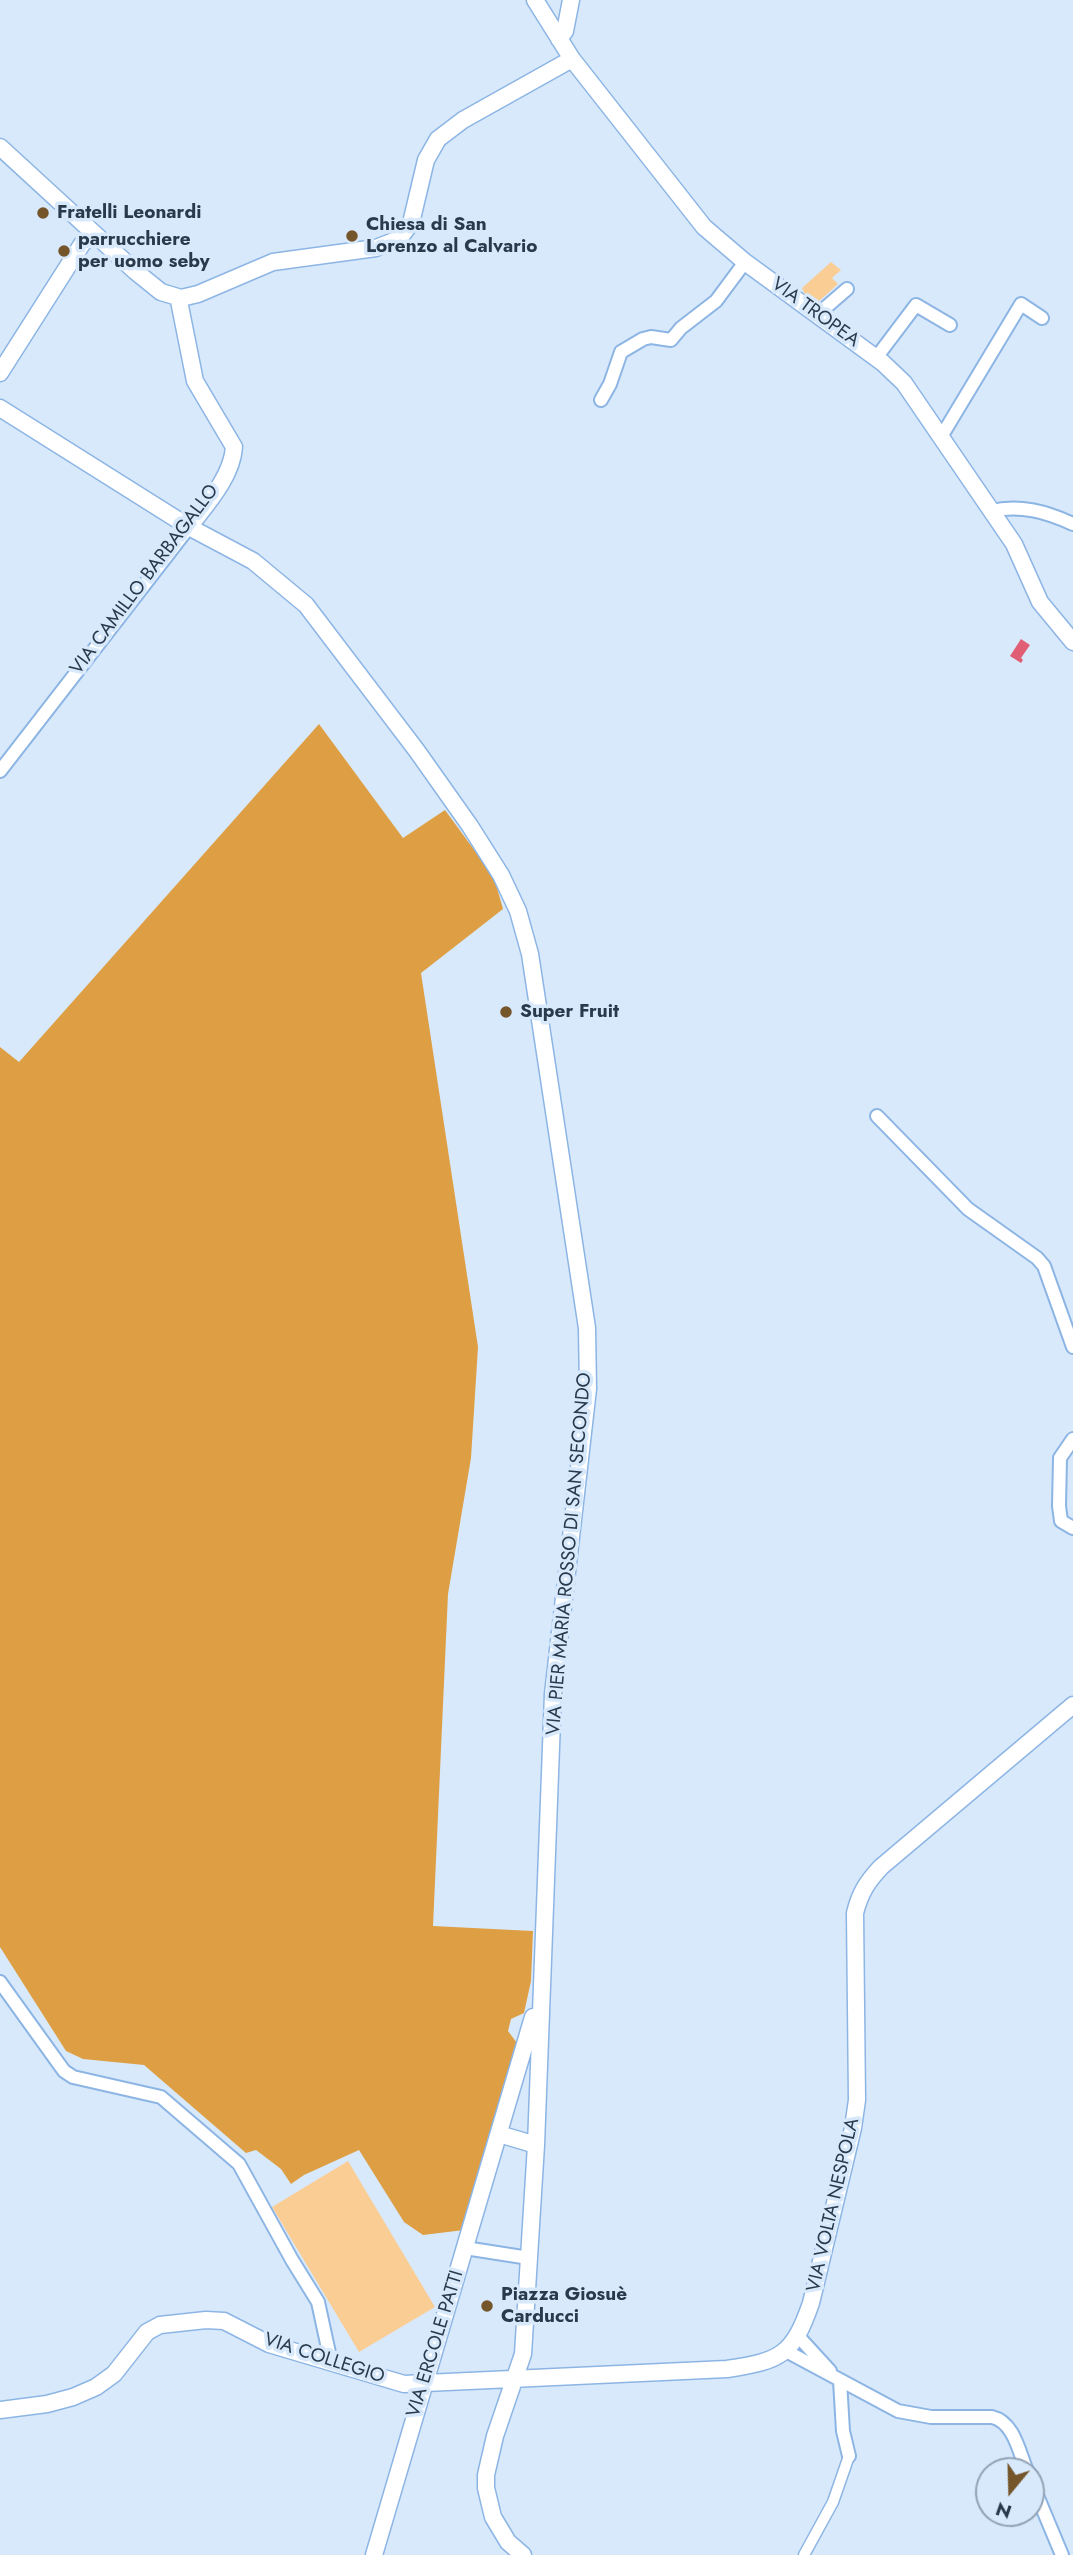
<!DOCTYPE html>
<html>
<head>
<meta charset="utf-8">
<style>
  body { margin:0 }
  #map { position:relative; width:1073px; height:2555px; overflow:hidden; background:#d8e9fc; font-family:Jost,sans-serif }
  canvas { display:block }
  .north { position:absolute; left:975px; top:2457px; width:70px; height:70px; box-sizing:border-box; background:#d8e9fc; border:2px solid #92a3b6; border-radius:50%; rotate:199deg; font-size:19px; font-weight:700; line-height:28px; text-align:center; color:#293a4d }
  .north::after { content:''; display:block; margin:auto; width:24px; height:32px; background:#75562b; clip-path:polygon(50% 0,100% 100%,50% 72%,0 100%) }
</style>
</head>
<body>
<div id="map">
<canvas width="1073" height="2555"></canvas>
<div class="north">N</div>
</div>
<script>
const ctx = document.querySelector('canvas').getContext('2d');
ctx.lineJoin = 'round';
function fillPath(path, color) {
  ctx.fillStyle = color;
  ctx.fill(path, 'evenodd');
}
function strokePath(path, color, width, dash) {
  ctx.strokeStyle = color;
  ctx.lineWidth = width;
  ctx.lineCap = dash ? 'butt' : 'round';
  ctx.setLineDash(dash || []);
  ctx.stroke(path);
}
function write(font, color, halo, rows, align = 'center') {
  ctx.font = font + ' Jost,sans-serif';
  ctx.lineWidth = 7;
  ctx.setLineDash([]);
  ctx.textBaseline = 'middle';
  ctx.strokeStyle = halo;
  ctx.fillStyle = color;
  for (const [text, x, y, turn = 0] of rows) {
    ctx.save();
    ctx.translate(x, y);
    ctx.rotate((+turn || 0) * Math.PI / 180);
    ctx.textAlign = isNaN(turn) ? turn : align;
    if (halo) ctx.strokeText(text, 0, 0);
    ctx.fillText(text, 0, 0);
    ctx.restore();
  }
}
fillPath(new Path2D(`
  M831 262 841 270 832 278 838 284 817 303 805 295 802 288Z
  M348 2161 435 2307 359 2352 272 2207Z`), '#facd95');
fillPath(new Path2D(`
  M319 724 403 838 445 810 494 877 503 909 421 973 478 1347 471 1458 448 1594 433 1926 533 1931 531 1981 524 2013 511 2019 508 2031 517 2043 464 2230 423 2235 404 2222 359 2150 304 2175 291 2184 281 2169 256 2150 246 2153 144 2065 83 2059 66 2051 0 1947V1047L19 1062Z`), '#de9f44');
fillPath(new Path2D(`
  M1021 639 1030 645 1021 658 1023 660 1021 663 1010 656Z`), '#e15f74');
const pedestrian = new Path2D(`
  M804 2555 833 2502 849 2456`);
const minor = new Path2D(`
  M817 315 847 289
  M876 358 916 305 950 325
  M601 400 610 384 621 352 643 339 651 337 671 340 681 328 716 301 745 262
  M941 437 1021 304 1042 318
  M991 511C1020 504 1047 512 1073 524
  M0 771 189 527
  M877 1116 968 1209 1037 1258 1044 1266 1073 1347
  M1073 1439 1060 1458 1059 1506 1061 1521 1073 1528
  M0 1982 64 2071 73 2077 161 2097 239 2164 292 2260 318 2302 331 2362
  M465 2248 529 2258
  M797 2335 830 2371
  M786 2351 898 2411 931 2417H992C1014 2422 1019 2452 1027 2471
  M840 2381 843 2431 849 2456
  M1031 2481 1062 2555`);
const tertiary = new Path2D(`
  M535 0 572 59 704 227 745 262 883 363 904 383 1014 544 1040 602 1073 642
  M559 39 565 31 571 0
  M0 147 135 271 161 292 181 298 198 294 273 262 376 248 399 239 411 223 426 160 438 139 463 120 572 59
  M181 298 179 301 195 381 234 447C232 477 206 505 189 527
  M0 373 82 244 92 234
  M0 408 189 527 253 561 306 605 417 751 470 826 501 875 518 911 530 954 587 1328 588 1389 553 1694 536 2145 523 2354 495 2436 486 2475V2488L493 2517 508 2542 523 2555
  M499 2134 536 2145
  M0 2410 47 2404 73 2397 96 2387 114 2374 147 2332 160 2325 206 2320 224 2321 269 2344 404 2384 727 2369C781 2361 793 2355 811 2303L853 2128 857 2100 855 1913C860 1893 867 1882 881 1867L1073 1705
  M374 2555 533 2017`);
strokePath(pedestrian, '#8db5e4', 13);
strokePath(minor, '#8db5e4', 16);
strokePath(tertiary, '#8db5e4', 19);
strokePath(pedestrian, '#fff', 10);
strokePath(minor, '#fff', 12);
strokePath(tertiary, '#fff', 16);
for (const [x, y, r, color] of [
  [43,213,7,"#75562b"],
  [352,236,7,"#75562b"],
  [64,251,7,"#75562b"],
  [506,1012,7,"#75562b"],
  [487,2306,7,"#75562b"]
]) {
  const dot = new Path2D();
  dot.arc(x, y, r, 0, 2 * Math.PI);
  ctx.fillStyle = color;
  ctx.fill(dot);
  strokePath(dot, '#d8e9fc', 2.5);
}
write('bold 19px', '#293a4d', '#d8e9fc', [
  ["Fratelli Leonardi",57,213],
  ["Chiesa di San",366,225],
  ["Lorenzo al Calvario",366,247],
  ["parrucchiere",78,240],
  ["per uomo seby",78,262],
  ["Super Fruit",520,1012],
  ["Piazza Giosuè",501,2295],
  ["Carducci",501,2317]
], 'left');
write('19px', '#293a4d', '#d8e9fc', [
  ["VIA TROPEA",815,313,36],
  ["VIA CAMILLO BARBAGALLO",145,580,-53],
  ["VIA PIER MARIA ROSSO DI SAN SECONDO",570,1554,-85],
  ["VIA VOLTA NESPOLA",834,2205,-77],
  ["VIA ERCOLE PATTI",436,2344,-73],
  ["VIA COLLEGIO",324,2359,18]
]);
</script>
</body>
</html>
